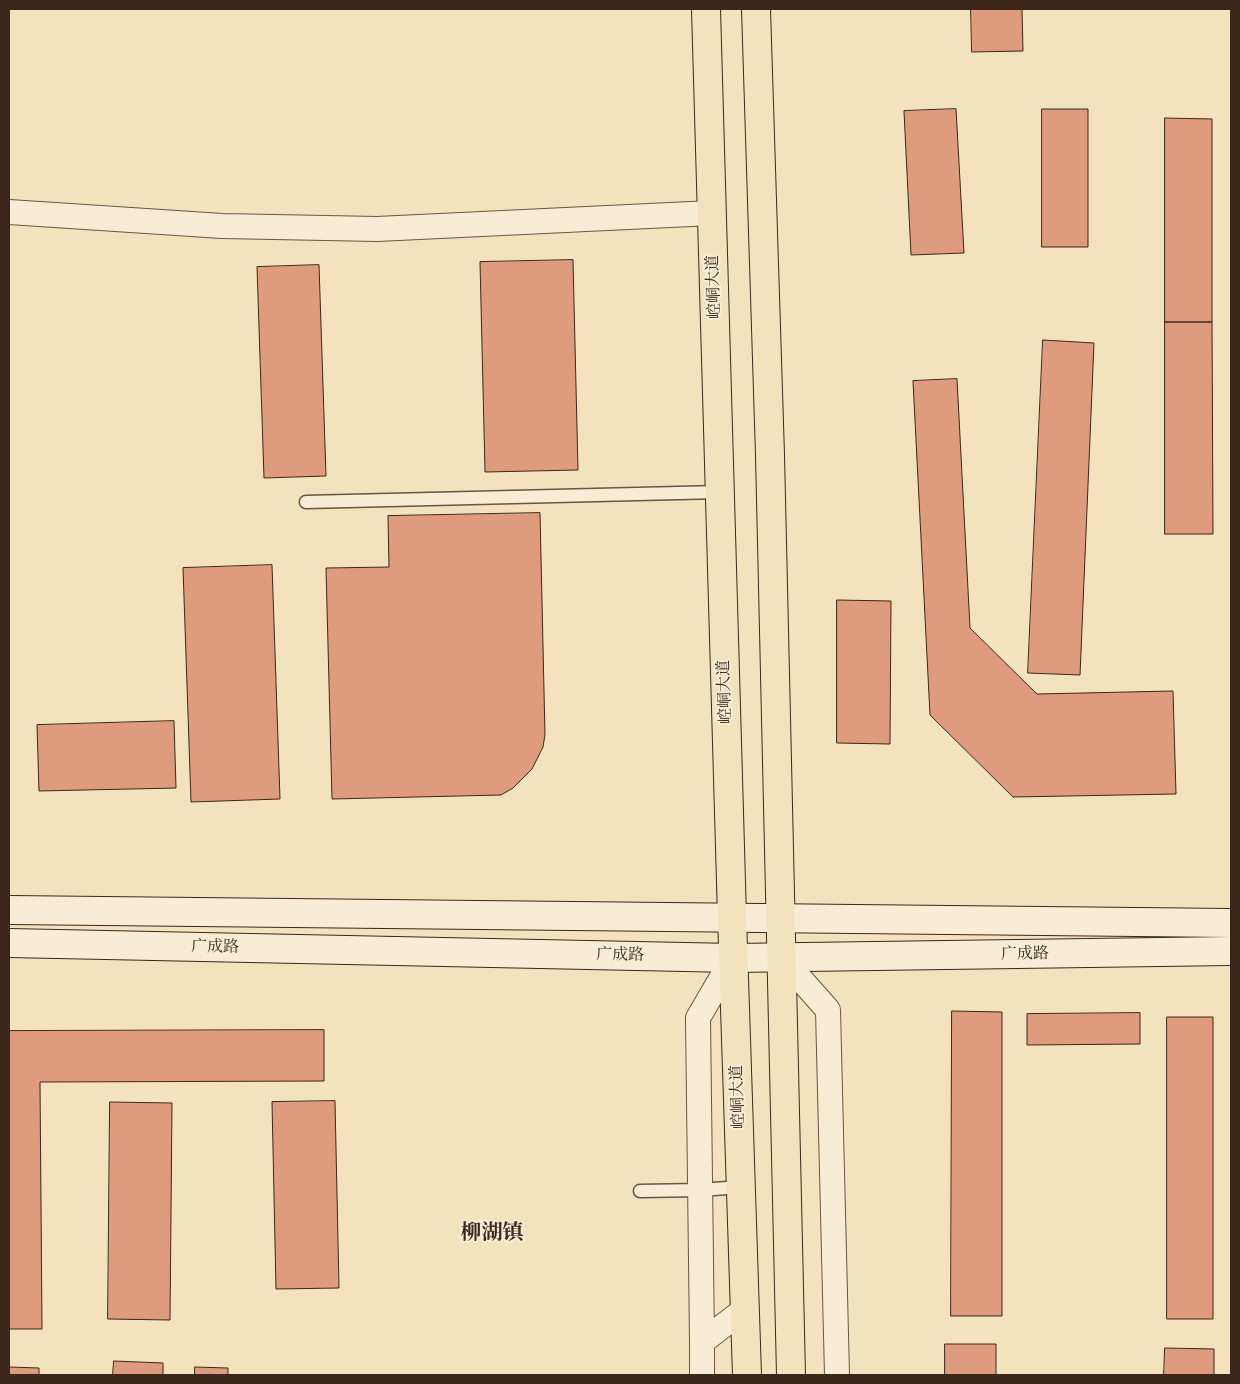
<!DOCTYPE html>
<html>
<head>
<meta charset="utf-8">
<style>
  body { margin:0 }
  #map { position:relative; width:1240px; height:1384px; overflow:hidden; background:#f2e3be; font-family:"EB Garamond",serif }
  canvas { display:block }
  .frame { position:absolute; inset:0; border:10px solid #3d261a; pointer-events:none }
</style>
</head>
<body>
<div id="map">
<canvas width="1240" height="1384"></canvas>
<div class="frame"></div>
</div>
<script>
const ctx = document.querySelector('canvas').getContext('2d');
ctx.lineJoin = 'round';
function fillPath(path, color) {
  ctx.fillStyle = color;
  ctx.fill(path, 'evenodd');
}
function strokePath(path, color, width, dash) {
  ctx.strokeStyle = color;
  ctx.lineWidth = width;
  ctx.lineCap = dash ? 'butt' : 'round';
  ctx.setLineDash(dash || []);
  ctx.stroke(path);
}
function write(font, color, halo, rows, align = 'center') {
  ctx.font = font + ' "EB Garamond","Noto Serif SC",serif';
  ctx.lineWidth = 4;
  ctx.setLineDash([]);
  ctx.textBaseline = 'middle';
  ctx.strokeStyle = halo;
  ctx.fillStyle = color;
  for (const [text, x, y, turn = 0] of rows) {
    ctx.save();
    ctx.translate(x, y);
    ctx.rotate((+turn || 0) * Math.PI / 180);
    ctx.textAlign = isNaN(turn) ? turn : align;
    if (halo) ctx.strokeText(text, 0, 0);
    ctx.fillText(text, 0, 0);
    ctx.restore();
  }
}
const building = new Path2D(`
  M971 9H1022L1023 51 972 52Z
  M956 109 964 253 911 255 904 111Z
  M1042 109H1088V247H1042Z
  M1165 118 1212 119V322H1165Z
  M573 260 578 470 485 472 480 262Z
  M319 265 326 476 264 478 257 267Z
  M1165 322H1212L1213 534H1165Z
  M1043 340 1094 343 1080 675 1028 673Z
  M957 379 970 628 1037 694 1173 691 1176 794 1013 797 930 715 913 381Z
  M540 513 545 735 543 747 532 769 513 788 501 795 332 799 326 568 389 567 388 516Z
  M272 565 280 799 191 802 183 568Z
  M837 600 891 601 890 744 837 743Z
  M174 721 176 788 39 791 37 725Z
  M952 1011 1002 1012V1316H951Z
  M1140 1013V1044L1027 1045V1014Z
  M1167 1017H1213V1319H1167Z
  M324 1030V1081L40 1082 42 1329H9V1031Z
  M335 1101 339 1288 276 1289 272 1102Z
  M110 1102 172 1103 170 1320 108 1319Z
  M945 1344H996V1375H945Z
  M1165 1348 1214 1349V1375H1164Z
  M114 1361 163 1363V1375H113Z
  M9 1367 39 1368V1375H9Z
  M195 1367 228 1368V1375H195Z`);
fillPath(building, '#de9b7e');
strokePath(building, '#3d261a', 1);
const lane = new Path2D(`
  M306 502 720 492
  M640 1191 700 1190 741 1187`);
const street = new Path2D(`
  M9 212 222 226 377 229 712 213
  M781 957 828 1010 837 1375
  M702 1342 698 1018 733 958
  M702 1375V1342L745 1309`);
const secondary = new Path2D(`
  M9 910 1231 923
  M9 943 733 958 1231 951`);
const primary = new Path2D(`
  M706 9 732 917 747 1375
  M756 9 770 455 791 1375`);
strokePath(lane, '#6a5543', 15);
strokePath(street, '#6a5543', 26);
strokePath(secondary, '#3d261a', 30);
strokePath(primary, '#3d261a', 30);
strokePath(lane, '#f7edd5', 12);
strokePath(street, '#f7edd5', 24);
strokePath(secondary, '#f7edd5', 28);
strokePath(primary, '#f2e3be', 28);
write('16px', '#3d261a', '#f7edd5', [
  ["崆峒大道",714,287,-92],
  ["崆峒大道",725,692,-92],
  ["广成路",215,947,1],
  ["广成路",1025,954,-1],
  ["广成路",620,955,1],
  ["崆峒大道",738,1097,-92]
]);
write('bold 21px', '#3d261a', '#f7edd5', [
  ["柳湖镇",492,1233]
]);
</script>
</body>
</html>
